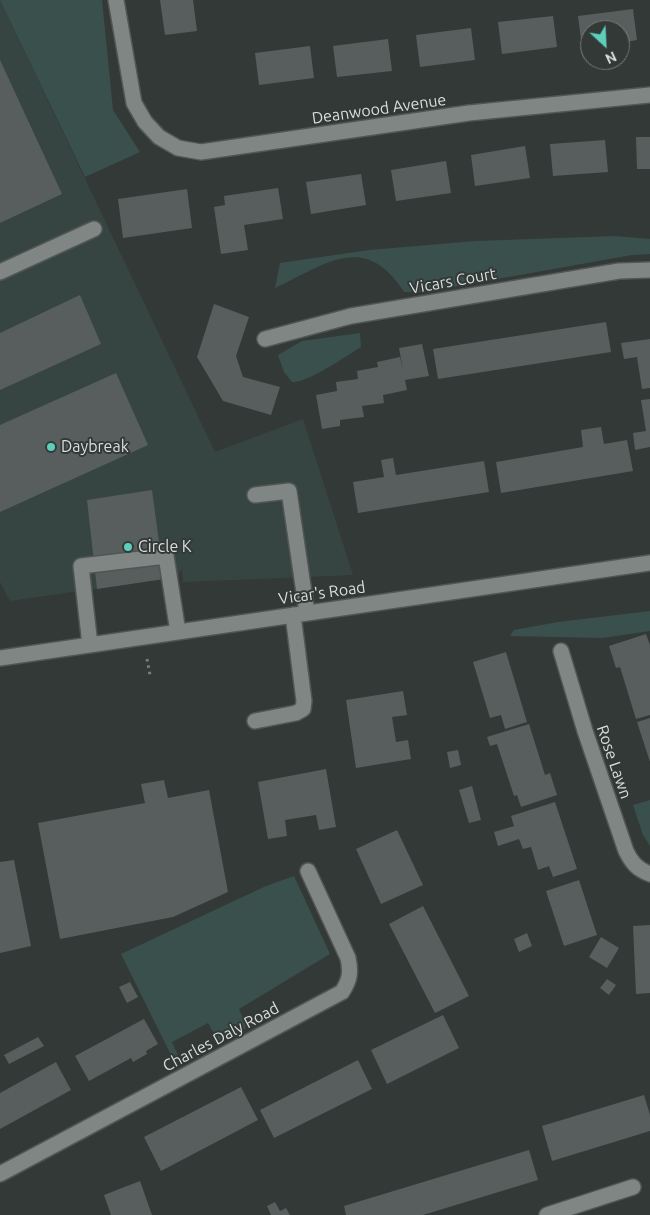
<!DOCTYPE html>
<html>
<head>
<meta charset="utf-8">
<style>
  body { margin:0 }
  #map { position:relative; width:650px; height:1215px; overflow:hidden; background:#333937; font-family:Ubuntu,sans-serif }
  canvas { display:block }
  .north { position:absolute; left:580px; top:20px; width:50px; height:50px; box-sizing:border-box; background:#333937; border:1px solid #767b79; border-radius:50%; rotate:155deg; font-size:14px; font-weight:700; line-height:20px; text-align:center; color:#dbdedd }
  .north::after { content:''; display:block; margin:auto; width:18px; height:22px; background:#5cceba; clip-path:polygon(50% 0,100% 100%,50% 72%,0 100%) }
</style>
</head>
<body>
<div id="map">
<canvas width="650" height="1215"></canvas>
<div class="north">N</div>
</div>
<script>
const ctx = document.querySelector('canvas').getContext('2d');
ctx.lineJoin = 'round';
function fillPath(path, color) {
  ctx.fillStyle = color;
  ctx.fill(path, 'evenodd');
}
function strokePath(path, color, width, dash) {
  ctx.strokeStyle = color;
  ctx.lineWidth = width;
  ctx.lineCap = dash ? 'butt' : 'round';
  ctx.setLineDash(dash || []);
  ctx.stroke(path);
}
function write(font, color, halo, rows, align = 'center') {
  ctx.font = font + ' Ubuntu,sans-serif';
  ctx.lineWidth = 4;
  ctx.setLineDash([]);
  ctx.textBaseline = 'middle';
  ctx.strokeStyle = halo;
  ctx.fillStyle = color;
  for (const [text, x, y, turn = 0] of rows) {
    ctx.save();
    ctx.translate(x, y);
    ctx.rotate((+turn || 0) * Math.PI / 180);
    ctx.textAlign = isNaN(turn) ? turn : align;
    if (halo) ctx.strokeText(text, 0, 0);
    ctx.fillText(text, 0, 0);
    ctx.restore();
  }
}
fillPath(new Path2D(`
  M0 0 215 452 303 419 353 575 183 582 182 568 177 577 10 601 0 582Z`), '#374542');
fillPath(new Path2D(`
  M0 0H102L113 110 140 152 85 177Z
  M614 236 650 239V254L632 255 424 292H404C365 231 326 264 275 288L280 263 369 250 476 241Z
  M360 333 361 347C346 356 308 383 292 382L284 372 278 355 302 341Z
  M650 611V631L603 638 510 636 514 630 558 622Z
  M650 800V846L643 835 633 805Z
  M294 876 330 954 239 1009 246 1024 245 1029 220 1041 217 1039 208 1023 172 1042 178 1055 172 1057 121 954 266 886Z`), '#3a504c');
fillPath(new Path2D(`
  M160 0H193L197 31 165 35Z
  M633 9 637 40 620 43V30H590V46L582 48 578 16Z
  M553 16 557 47 502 54 498 22Z
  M471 28 475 60 420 67 416 35Z
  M388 39 392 71 337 77 333 46Z
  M310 46 314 78 259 85 255 53Z
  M0 60 62 194 0 223Z
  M636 137H650V169H637Z
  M605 140 608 172 553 176 550 144Z
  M525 146 530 178 475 186 471 155Z
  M446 161 451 193 396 201 391 170Z
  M361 174 366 205 311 214 306 182Z
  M278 188 283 219 244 225 248 250 221 254 214 207 225 205 224 196Z
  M187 189 192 228 123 238 118 199Z
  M80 295 101 344 0 390V333Z
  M214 304 249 317 236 356 243 377 280 387 271 415 223 401 197 357Z
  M606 322 611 352 438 379 433 349Z
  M650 339V388L642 389 637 357 624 359 621 343Z
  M422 344 429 376 405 380 407 390 383 395 384 403 362 406 364 417 340 420V426L322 429 316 395 337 391 336 382 358 379 357 371 378 367 377 362 400 357 403 370 399 348Z
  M116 373 148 445 0 512V425Z
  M650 399V447L635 450 633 433 646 431 641 400Z
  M601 427 604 444 627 440 633 471 501 493 496 462 583 447 581 430Z
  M393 458 396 475 484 461 489 492 358 513 353 482 384 477 381 460Z
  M152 490 164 579 97 589 87 500Z
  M646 634 650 645V715L636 719 620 667 616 668 609 646Z
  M506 652 527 722 505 729 501 715 490 718 473 662Z
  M403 691 407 715 392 717 396 742 408 740 411 759 356 768 346 700Z
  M650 718V762L637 722Z
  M529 724 545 775 550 773 557 795 521 807 517 795 514 796 497 744 490 746 487 737Z
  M458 750 461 765 450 768 447 752Z
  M326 769 336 827 319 830 316 815 285 820 287 836 268 839 258 782Z
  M164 780 168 798 209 790 228 892 173 917 60 939 38 823 145 803 141 784Z
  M472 786 481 820 469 823 459 790Z
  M555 802 577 869 553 877 549 866 538 870 531 847 523 849 519 839 498 846 494 832 514 826 511 816Z
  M397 830 423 885 381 904 356 849Z
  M14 860 31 946 0 953V862Z
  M579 880 597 935 564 946 546 891Z
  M423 906 469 996 435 1013 389 924Z
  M650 925V993L636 994 633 926Z
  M527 933 532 946 519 952 514 939Z
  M601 937 619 948 607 968 589 957Z
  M607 979 616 985 609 995 600 988Z
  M130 982 138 997 127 1003 119 987Z
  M443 1015 459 1048 387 1084 371 1050Z
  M144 1019 158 1044 146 1051 147 1054 133 1062 131 1058 89 1081 75 1056Z
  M38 1037 44 1046 9 1064 4 1055Z
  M358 1060 372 1089 274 1138 260 1110Z
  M56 1062 71 1090 0 1129V1093Z
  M241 1087 258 1120 161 1171 144 1137Z
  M644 1095 650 1115V1131L552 1161 542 1126Z
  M529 1150 538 1180 423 1215H346L344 1206Z
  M140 1181 152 1215H111L104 1195Z
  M275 1202 280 1211 286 1208 290 1215H271L267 1206Z`), '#585e5d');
const minor = new Path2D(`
  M116 0 134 103 145 122 159 137 178 148 201 152 469 113 650 95
  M0 272 94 229
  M265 339 351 316 619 271 650 270
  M255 495 289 491 307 613
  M90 645 81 566 166 556 178 632
  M561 651 585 731 626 851C632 863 637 869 650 874
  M0 658 650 563
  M255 721 296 713 303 709 304 701 293 615
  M0 1174 342 992C350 980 351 972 348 958L308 871
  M547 1215 633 1187`);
strokePath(minor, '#515554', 18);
strokePath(new Path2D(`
  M147 659 150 675`), '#7a7f7e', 3, [2.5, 4]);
strokePath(minor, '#7f8684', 15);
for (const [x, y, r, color] of [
  [51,447,5,"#5cceba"],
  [128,547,5,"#5cceba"]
]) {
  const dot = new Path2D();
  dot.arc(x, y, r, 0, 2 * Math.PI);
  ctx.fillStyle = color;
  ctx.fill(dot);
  strokePath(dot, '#333937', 2);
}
write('16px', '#dbdedd', '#333937', [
  ["Deanwood Avenue",379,109,-8],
  ["Vicars Court",453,281,-10],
  ["Vicar's Road",322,593,-8],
  ["Rose Lawn",614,762,71],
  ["Charles Daly Road",221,1037,-28]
]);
write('16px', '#dbdedd', '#333937', [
  ["Daybreak",61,447],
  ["Circle K",138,547]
], 'left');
</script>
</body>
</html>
